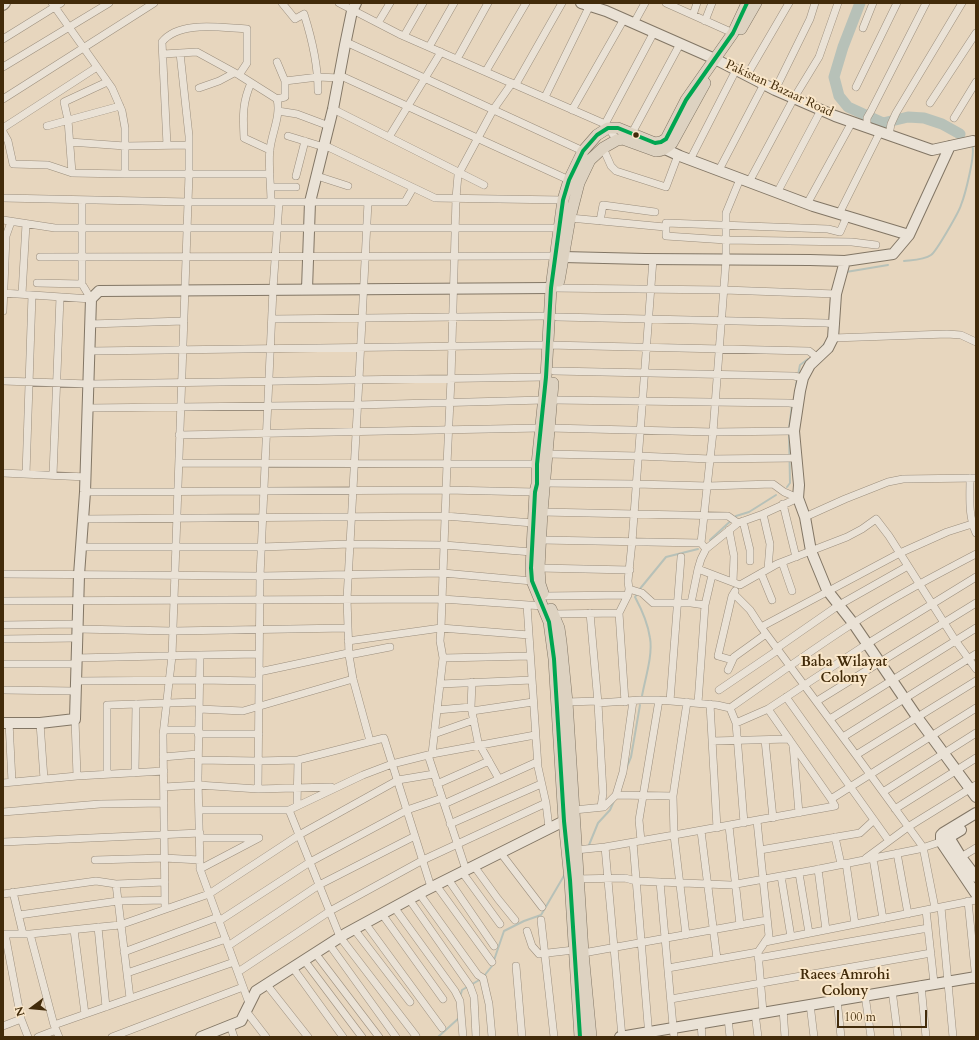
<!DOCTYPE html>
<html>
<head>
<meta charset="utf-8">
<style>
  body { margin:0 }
  #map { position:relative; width:979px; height:1040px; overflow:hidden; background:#e7d6be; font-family:Cardo,serif }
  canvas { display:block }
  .frame { position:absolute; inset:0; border:4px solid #422b0a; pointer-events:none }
  .north { position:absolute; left:12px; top:988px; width:40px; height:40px; -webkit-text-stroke:3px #fae7ca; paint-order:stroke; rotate:254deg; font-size:11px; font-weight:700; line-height:16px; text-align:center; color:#422b0a }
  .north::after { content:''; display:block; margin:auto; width:14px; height:18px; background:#422b0a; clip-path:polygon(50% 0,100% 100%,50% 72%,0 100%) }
  .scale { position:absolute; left:837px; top:1010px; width:90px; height:18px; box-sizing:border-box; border:2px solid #422b0a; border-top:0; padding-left:5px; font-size:12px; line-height:14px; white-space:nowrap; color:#422b0a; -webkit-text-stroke:3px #fae7ca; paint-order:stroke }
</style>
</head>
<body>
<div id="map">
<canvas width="979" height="1040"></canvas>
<div class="frame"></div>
<div class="north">N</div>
<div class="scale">100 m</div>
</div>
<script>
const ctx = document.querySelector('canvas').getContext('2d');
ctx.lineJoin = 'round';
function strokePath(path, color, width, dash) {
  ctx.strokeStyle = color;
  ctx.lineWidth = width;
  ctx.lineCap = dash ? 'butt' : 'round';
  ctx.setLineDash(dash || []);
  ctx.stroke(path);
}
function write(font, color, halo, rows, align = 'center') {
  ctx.font = font + ' Cardo,serif';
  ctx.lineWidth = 4;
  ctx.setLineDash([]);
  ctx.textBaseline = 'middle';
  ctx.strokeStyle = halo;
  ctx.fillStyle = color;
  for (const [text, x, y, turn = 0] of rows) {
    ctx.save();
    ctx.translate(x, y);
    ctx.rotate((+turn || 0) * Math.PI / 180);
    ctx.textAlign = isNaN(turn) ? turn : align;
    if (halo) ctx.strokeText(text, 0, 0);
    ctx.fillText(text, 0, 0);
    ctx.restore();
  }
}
strokePath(new Path2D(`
  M904 261C912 260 924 260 931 255 936 252 959 212 961 205 965 195 976 153 972 145
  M846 272 888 265
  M820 349 827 341
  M796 385 800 365 808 359
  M789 429 792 405
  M787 487 790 483 789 433
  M710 540 736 516 749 512 776 495
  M639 590 666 557 698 549
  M637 594 635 597C642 610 648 624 650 638 653 655 645 679 642 696
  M626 769 631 757 640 705
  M589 845 598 823 610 810 614 801
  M484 976 492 966 504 931 524 921 541 915 565 874
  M460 997 462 990 481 979
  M438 1037 459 1018`), '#b7c1b8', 2);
strokePath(new Path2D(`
  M860 3 843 47 834 77 839 96 848 107 883 123 908 117 924 118 942 124 960 134`), '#b7c1b8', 11);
const street = new Path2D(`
  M52 3 112 88 122 111 125 128V174
  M282 3 295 19 304 14C312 39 318 65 318 91
  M339 3 399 34 605 124 617 140
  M666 3 733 33
  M693 15 697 3
  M705 21 712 3
  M378 23 390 3
  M634 23 645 3
  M863 28 873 3
  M404 36 423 3
  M3 39 61 3
  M346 42 583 151
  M429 47 454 3
  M163 54 197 52 239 75 277 99C281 116 272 132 270 149 268 162 271 187 271 202
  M457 59 488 3
  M277 62 285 81V97L277 99
  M3 67 109 3
  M486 71 526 3
  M339 75 569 180
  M747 75 789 3
  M285 81 318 77 339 78
  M251 83C242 103 243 117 244 138L270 150
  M516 84 562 3
  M856 87 897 3
  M199 88 219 81 234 73
  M775 90 810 19 815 3
  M545 97 591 3
  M3 99 154 3
  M930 103 976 33
  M333 109 484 185
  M572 110 624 19
  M278 111 297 114 329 126
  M954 118 976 82
  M605 124 654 32
  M47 126 120 106
  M867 127V118L871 111 926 3
  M3 128 97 67
  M3 132 8 141 13 164 48 165 72 173 125 174H270
  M632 133 680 44
  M889 135 891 124 896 113 962 3
  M288 136 324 147
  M389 137 441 52
  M70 142 125 146 189 145
  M167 145 162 42C179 20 222 28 247 29V63L239 75
  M324 145 435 198 563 200
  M603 148 611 166 616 171 666 187 678 155
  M690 160 736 70
  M719 170 764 84
  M72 173 68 120 64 102 107 82
  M296 176 305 141
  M317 176 348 186
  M749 182 794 98 819 57 838 3
  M271 187H296
  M777 193 821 110
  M3 198 188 202H405L413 188
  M82 200V284L91 299
  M368 202 359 379 347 599 349 655 353 679 370 741
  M807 204 852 122
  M839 214 880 132
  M847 216 840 232 828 229 666 223V236L726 240 852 242 876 245
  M570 218 665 227
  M3 220 55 228H559
  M600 221 603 205 655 212
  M40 257 555 256
  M37 283 82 284
  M551 288 724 290 836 294
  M3 293 91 299
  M22 294 26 224
  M3 311 6 236 11 222
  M557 317 826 323 835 324
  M272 319 549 316
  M90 324 184 321
  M833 338 947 334 961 335 976 342
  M90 351 548 345 809 351 818 358
  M554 371 794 376 803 378
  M3 381 89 384 546 377
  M552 400 789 403 798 404
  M88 408 357 405 544 400
  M549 428 713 432 794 431
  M179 435 541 428
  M548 454 638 456 710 459 796 458
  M179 463 537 464
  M3 473 86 477
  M26 474 32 295
  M53 475 60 297
  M970 478C970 496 968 516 976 533
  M542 483 636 484 708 486 773 484 784 492 798 498
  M85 492 446 490 535 492
  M783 504 796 557
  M542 512 728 516 738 523
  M763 514 770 544 768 569
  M805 517 845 499 888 482 903 479 976 478
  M83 519 445 516 533 523
  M743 521 750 550V561
  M729 530 734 556 733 582
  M541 540 701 543
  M81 547H261L350 544 444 545 532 552
  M706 549 701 543 713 432 726 260V213L740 179
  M782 562 792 591
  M539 568 630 570
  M698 569 740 585 777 564 847 537 862 529 876 519 889 536 955 640 976 669
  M761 573 772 600
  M3 574 260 576 443 573 532 581
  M976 577 867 644 768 709 831 799 976 708
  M629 589 642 593 653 603H691L705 605
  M734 594 750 610 761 627 856 755 923 847 935 908
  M544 596 628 595
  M3 601 442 599 543 606
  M691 603 698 569 701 559 706 549 738 523 763 514 798 498
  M527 605 538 767 546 803 549 828
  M590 613 598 703 603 793 601 807
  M553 614 619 613
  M3 625 77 624
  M761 627 900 553 947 532 972 524
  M77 629 173 631 347 628
  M3 639 77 638
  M348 641 441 628 529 635
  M777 648 839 605 908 566
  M200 655 259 654
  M349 655 390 647
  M76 658 200 655 198 778 200 869 249 1003
  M443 658 530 656
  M732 660 718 656 732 596 735 591
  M3 664H76
  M728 670 734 657 766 634
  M259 672 348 653
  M76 681 199 680 259 681
  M472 682 471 707 478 742 499 779
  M440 684 532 680
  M3 690 75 691
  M719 690 778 650
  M786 697 889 841
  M670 701 681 557
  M817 701 976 603
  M567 702 598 701
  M625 702 619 613 628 595 629 589 628 581 632 542 653 259
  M598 703 640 700H659L717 705 730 708 736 723 744 823
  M698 703 705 605 712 575
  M710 704 717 828
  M730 708C770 680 810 651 852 624 892 598 934 576 976 554
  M199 709 243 711 353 679
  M437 710 471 707
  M472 711 533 702
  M75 719 77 776
  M830 719 976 628
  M9 722 12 782
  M40 723 44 779
  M736 723 768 709
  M164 730H199
  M198 734H259
  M434 734 474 720
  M843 737 976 654
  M765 740 773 818
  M712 741 789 739
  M793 745 799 813
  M432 754 535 735
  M428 755 466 870
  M856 755 976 681
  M163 757 198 754
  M198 760 258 761 298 760 384 738 431 887
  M135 773 136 704
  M107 774V705L199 702
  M3 783 77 776 164 771
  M437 784 489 761
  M164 787 198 785 258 789 331 787
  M258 789 260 576 273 289 279 202
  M883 792 976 733
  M616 795 673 796
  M444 804 537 762
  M297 806 298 760
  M895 809 976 758
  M199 810H289L363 775 392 764 432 754 443 658 440 641 441 628 447 464 451 379 456 198 458 175 493 110 512 83
  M289 810 340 937 416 1036
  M574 810 604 807 616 795 623 772 633 701
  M3 812 100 804 164 803
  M757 821 769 936 758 952 763 1012
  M450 824 541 784
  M729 826 740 925
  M701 831 717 959
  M835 837 841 864
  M200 838H259L200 869
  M641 841 639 820 659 700
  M3 842 200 833
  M633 842 649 1037
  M605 847 622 1037
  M576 850 605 847 674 835 835 806 831 799
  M760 850 860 833 874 820
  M500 852 542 907
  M897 853 908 914
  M961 857 976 848
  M866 858 908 827 976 785
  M873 858 883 919
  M95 860 164 858 200 860
  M846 863 855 924
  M474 866 498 899 515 920
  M818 869 826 930
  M462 872 500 924
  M799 873 809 933
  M781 876 791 937
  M448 879 494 946
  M575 879 625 878 636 881 731 885 814 870 919 849 946 840
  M660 882 674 1037
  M116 884 165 882
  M436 885 492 962
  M13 892 23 934
  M419 893 478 975 483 978 489 1004 492 1037
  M3 894 96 881 116 884 130 998
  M409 899 470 986 474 997 476 1037
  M968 901 976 980
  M394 907 455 991 460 1001 463 1037
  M941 907 953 1037
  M165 909 163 735 172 656 189 174V136L180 53
  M926 910 934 983
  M382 914 443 999
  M19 915 118 901 165 900
  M541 920 554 1037
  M219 921 310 862 407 810 442 798
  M365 923 442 1028
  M98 927 106 1007
  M354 929 410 1002
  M74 930 85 1014
  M527 931 532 946 539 954 574 950
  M30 934 54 1025 59 1037
  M686 935 674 835 673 796 687 702
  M765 942 976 900
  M329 944 396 1037
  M228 946 319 885 415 836
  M124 952 218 917
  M315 953 379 1037
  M583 953 767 920
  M758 958 928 928
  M304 960 362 1037
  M516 966 522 1037
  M293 968 343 1037
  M668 968 758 952
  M238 972 330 911 423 860 546 803
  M127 973 226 939
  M267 985 308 1037
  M921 985 926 1037
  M892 990 898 1037
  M865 995 871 1037
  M671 999 931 953
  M837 999 841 1037
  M810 1004 814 1037
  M783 1009 785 1037
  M246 1011 266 1037
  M755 1013 758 1037
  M728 1018 730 1037
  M701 1023 702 1037
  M54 1025 234 962
  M230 1025 234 1037
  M3 1026 21 1019
  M28 1037 21 1019 5 934H30L120 925 209 894 299 835 398 780 434 774
  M38 1037 56 1030
  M112 1037 243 987`);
const secondary = new Path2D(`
  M581 3 606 11 715 59 775 90 835 116 852 122 932 150 973 141
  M3 5 5 3
  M660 144 665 149 680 156 813 206 909 235
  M563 257 645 259 810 260 845 261 893 254 909 235 950 146
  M845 261 836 294 833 338 828 348 810 365 803 378 800 391 794 431 799 485 798 498 805 517 811 551 827 590 853 623 917 717 976 797
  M307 289 310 202 333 109 345 45 352 11 356 3
  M3 723H40L75 719 79 575 85 492 91 299 99 291 551 288
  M976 813 943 833 941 835V842L976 894
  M961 830 951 836 950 839 961 857 976 877
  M201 1037 241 1021 256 991 345 934 424 891 564 821
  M620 1037 976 977`);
const primary = new Path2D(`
  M741 29 756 3
  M559 281 570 218 579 183 590 160 603 148 617 140 623 139 656 151C663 151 666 148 672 143L705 83
  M543 593 540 584 539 568 542 512 553 383
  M551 609 559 628 561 642 567 702 583 953 591 1037
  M580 1037 570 880 564 821 554 659 549 622 532 581 531 568 535 492 537 484V464L546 377 551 288 563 200 569 180 583 151 597 135 608 128H618L655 143 661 142 666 139 686 100 733 33 747 3`);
strokePath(street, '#9b8e7d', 8);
strokePath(secondary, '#827665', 12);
strokePath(primary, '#827665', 12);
strokePath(street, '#eae2d6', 7);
strokePath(secondary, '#eae2d6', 10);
strokePath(primary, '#ddd2c1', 11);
strokePath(new Path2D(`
  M580 1037 570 880 564 821 554 659 549 622 532 581 531 568 535 492 537 484V464L546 377 551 288 563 200 569 180 583 151 597 135 608 128H618L655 143 661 142 666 139 686 100 733 33 747 3`), '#00a651', 4);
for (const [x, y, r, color] of [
  [636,135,3.5,"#422b0a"]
]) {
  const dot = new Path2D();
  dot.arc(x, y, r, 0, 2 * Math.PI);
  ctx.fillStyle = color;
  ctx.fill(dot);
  strokePath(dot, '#fae7ca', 1.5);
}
write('13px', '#422b0a', '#fae7ca', [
  ["Pakistan Bazaar Road",779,89,25]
]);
write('bold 14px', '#422b0a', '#fae7ca', [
  ["Baba Wilayat",844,663],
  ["Colony",844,679],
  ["Raees Amrohi",845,976],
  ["Colony",845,992]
]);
</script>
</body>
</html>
